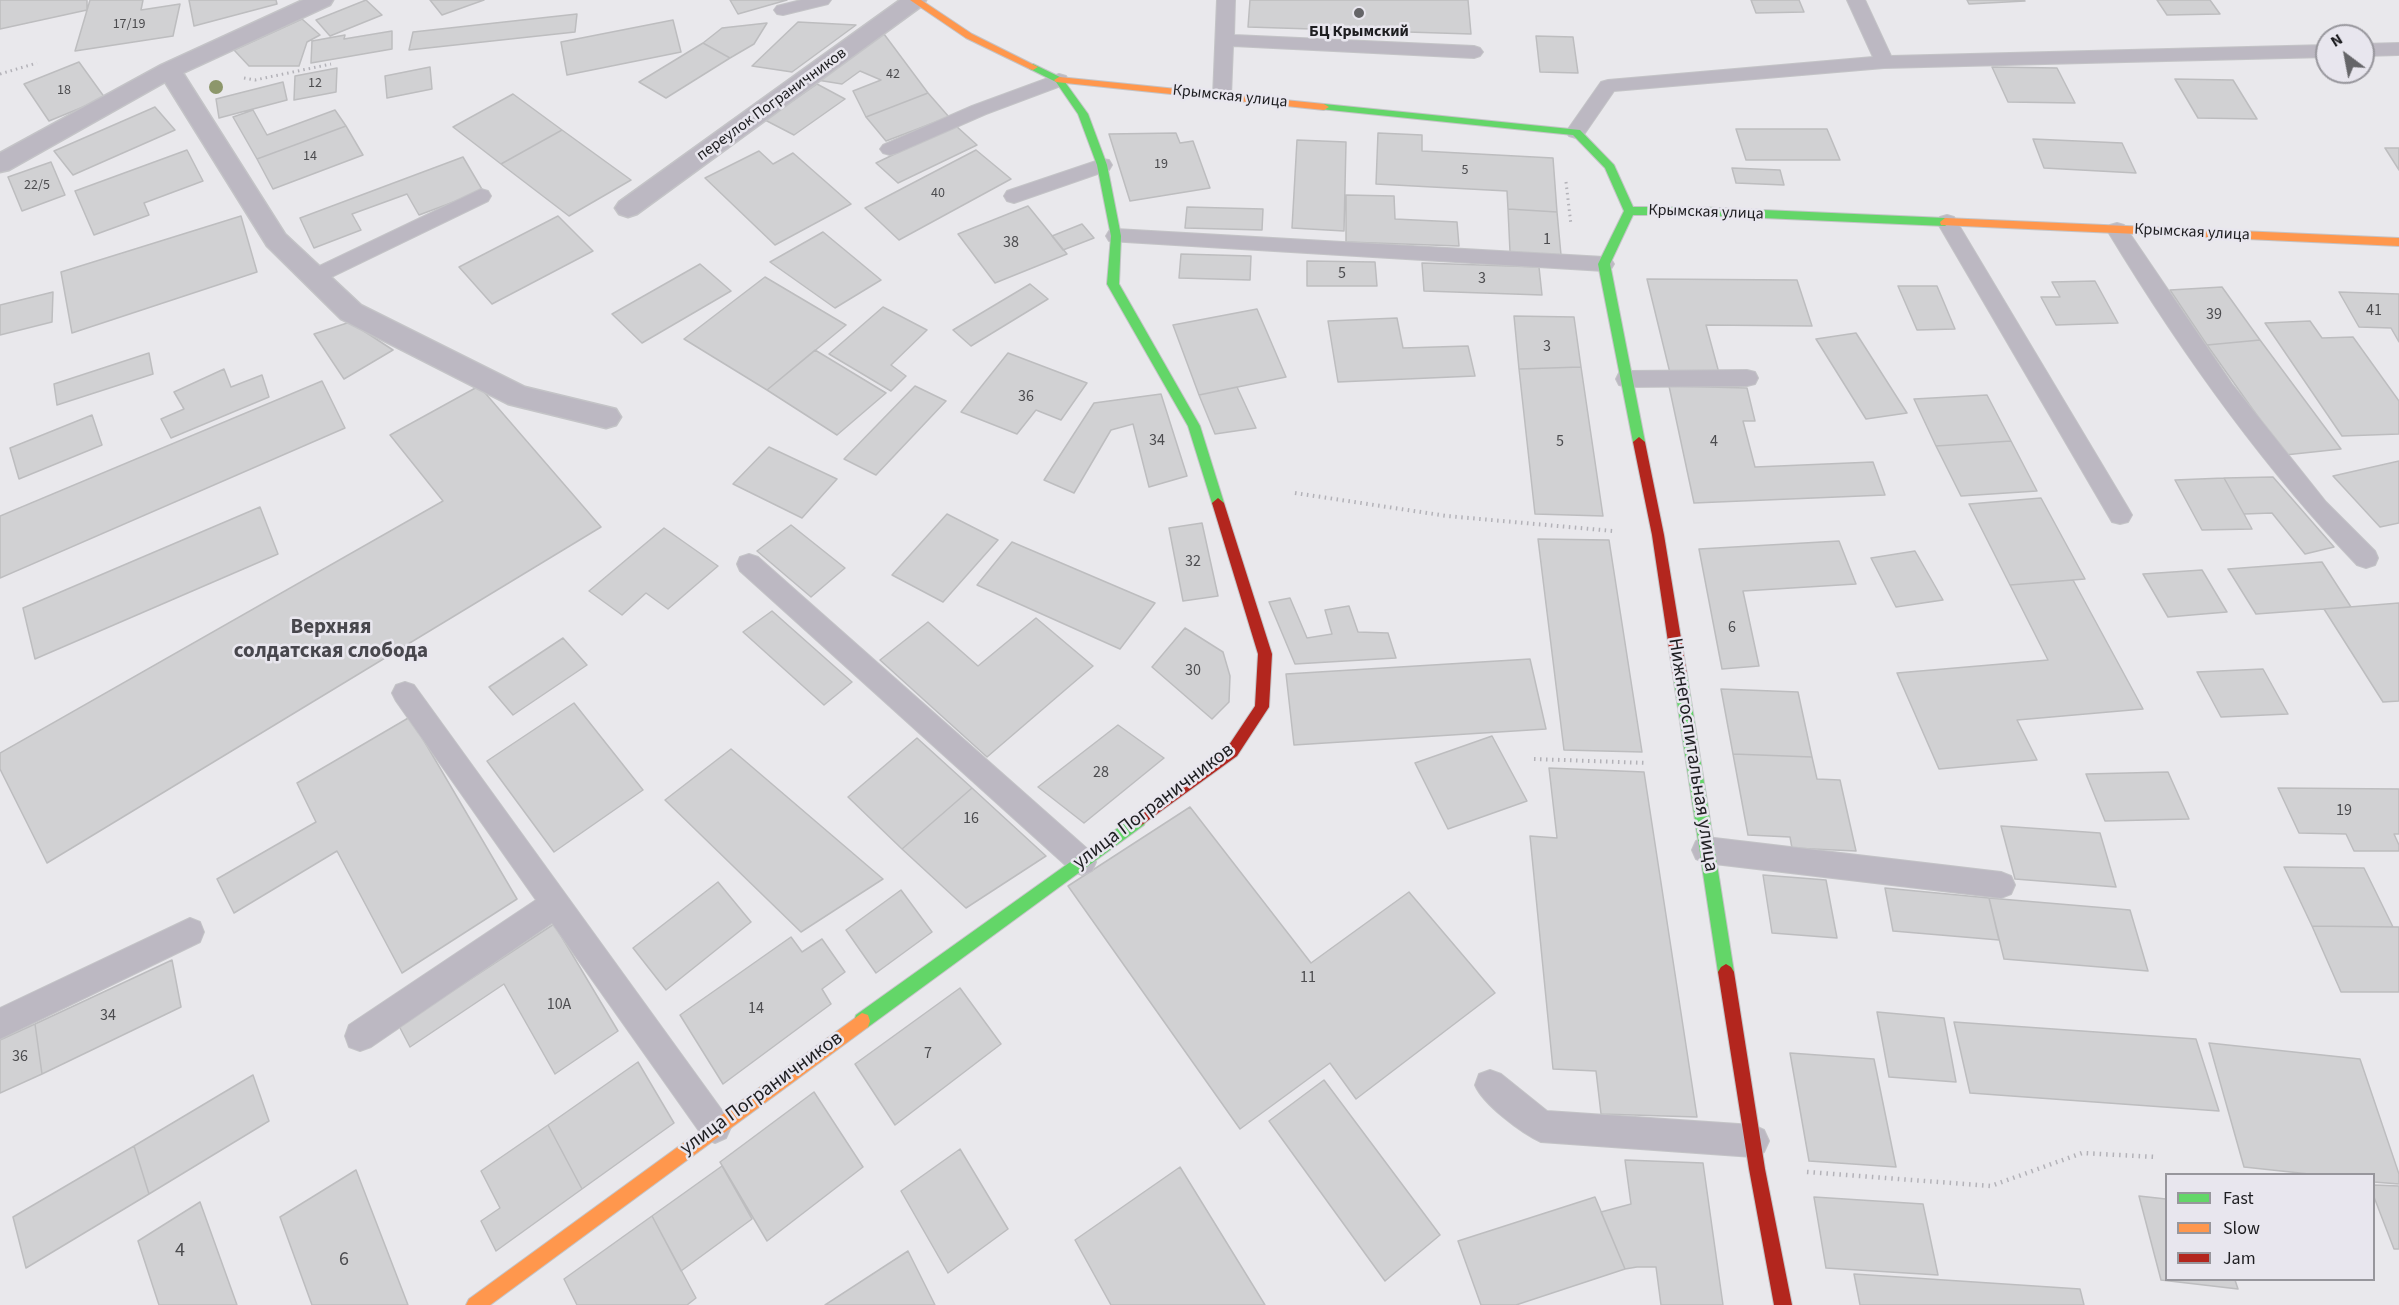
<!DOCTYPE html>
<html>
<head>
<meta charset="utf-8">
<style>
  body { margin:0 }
  #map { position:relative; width:2399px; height:1305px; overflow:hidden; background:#e9e8ec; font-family:"Source Sans 3",sans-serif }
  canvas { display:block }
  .legend { position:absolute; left:2165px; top:1173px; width:210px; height:108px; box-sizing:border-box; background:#e8e6ee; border:2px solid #97969c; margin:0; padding:8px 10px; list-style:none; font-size:18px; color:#1e1e21 }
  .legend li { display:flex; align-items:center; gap:12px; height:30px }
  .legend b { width:30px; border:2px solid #97969c }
  .north { position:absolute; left:2315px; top:24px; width:60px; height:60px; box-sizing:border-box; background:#e8e6ee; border:2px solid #97969c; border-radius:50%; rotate:328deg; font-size:16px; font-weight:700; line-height:24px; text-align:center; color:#1e1e21 }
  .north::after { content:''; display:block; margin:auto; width:21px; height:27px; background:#656568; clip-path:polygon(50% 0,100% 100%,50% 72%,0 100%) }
</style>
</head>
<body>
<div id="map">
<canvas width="2399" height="1305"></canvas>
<ul class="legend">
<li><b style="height:8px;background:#63d668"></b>Fast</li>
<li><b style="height:8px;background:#ff974d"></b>Slow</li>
<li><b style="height:8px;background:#b3261e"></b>Jam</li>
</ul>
<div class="north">N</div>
</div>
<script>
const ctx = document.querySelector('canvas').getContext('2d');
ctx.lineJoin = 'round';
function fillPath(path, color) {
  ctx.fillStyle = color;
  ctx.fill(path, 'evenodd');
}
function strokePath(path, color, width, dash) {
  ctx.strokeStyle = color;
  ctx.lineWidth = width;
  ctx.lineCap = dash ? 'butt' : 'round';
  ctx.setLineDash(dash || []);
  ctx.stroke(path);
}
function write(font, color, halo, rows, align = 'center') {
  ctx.font = font + ' "Source Sans 3",sans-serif';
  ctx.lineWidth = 5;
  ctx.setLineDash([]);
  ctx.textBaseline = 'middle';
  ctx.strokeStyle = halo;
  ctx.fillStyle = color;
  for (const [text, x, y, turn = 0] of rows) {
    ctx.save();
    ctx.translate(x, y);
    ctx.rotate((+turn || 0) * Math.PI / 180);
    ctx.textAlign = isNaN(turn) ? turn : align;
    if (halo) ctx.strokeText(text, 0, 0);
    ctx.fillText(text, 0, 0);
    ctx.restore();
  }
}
const building = new Path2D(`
  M0 0H87V10L0 29Z
  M90 0H143L141 10 180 4 173 36 75 51Z
  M189 0H276L277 4 194 26Z
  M366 0 382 15 330 36 316 20Z
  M430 0H484L442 15Z
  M730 0H787L738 14Z
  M1250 0H1468L1471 34 1248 27Z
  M1751 0H1799L1804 12 1756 13Z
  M1967 0H2024L2025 1 1969 4Z
  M2157 0H2210L2220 14 2167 15Z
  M577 14 575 32 409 50 413 32Z
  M302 19 320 35 307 42 299 66H249L234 50Z
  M673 20 681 52 567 75 561 42Z
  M798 22 856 25 792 72 752 66Z
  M767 23 754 44 730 58 703 43 722 28Z
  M392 31V49L311 63 312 41 345 35 344 39Z
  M884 34 928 93 866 117 853 91 881 80 860 71 842 84 817 80Z
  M1536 36 1573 37 1578 73 1540 72Z
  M703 43 730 58 666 98 639 82Z
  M79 62 105 98 49 121 24 84Z
  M430 67 432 89 387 98 385 76Z
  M1992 67 2057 68 2075 103 2008 102Z
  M337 68 336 92 294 100 295 76Z
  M2175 79 2233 80 2257 119 2198 118Z
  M283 82 287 100 219 118 216 99Z
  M817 84 845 99 794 135 765 120Z
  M928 93 949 117 886 141 866 117Z
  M513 94 562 130 501 164 453 127Z
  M155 107 175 130 73 175 54 151Z
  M253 110 267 135 335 110 346 126 257 159 233 117Z
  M955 125 977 145 898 183 876 163Z
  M346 126 363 155 273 189 257 159Z
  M1736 129H1827L1840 160H1746Z
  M562 130 631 180 569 216 501 164Z
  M1176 133 1180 143 1193 141 1210 188 1130 201 1109 134Z
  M1378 133 1422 135V151L1553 158 1557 212 1508 209 1507 191 1376 184Z
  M2033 139 2122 143 2136 173 2044 168Z
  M1297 140 1346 142 1344 231 1292 228Z
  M2385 148H2399V170Z
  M187 150 203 181 144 203 149 215 94 235 75 191Z
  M976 150 1011 179 899 240 865 208Z
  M759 151 773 164 793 153 851 204 775 245 705 178Z
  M463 157 483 191 419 215 407 194 352 214 361 230 314 248 300 218Z
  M51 162 65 195 22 211 8 177Z
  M1732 168 1780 170 1784 185 1736 183Z
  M1346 195 1394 196 1395 219 1457 222 1459 246 1346 242Z
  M1028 206 1067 254 995 283 958 234Z
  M1187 207 1263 209 1262 230 1185 228Z
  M1508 209 1557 212 1561 255 1510 252Z
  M241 216 257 272 72 333 61 272Z
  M558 216 593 251 492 304 459 267Z
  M1082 224 1094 238 1063 250 1052 236Z
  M823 232 881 280 835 308 770 262Z
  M1181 254 1251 256 1250 280 1179 278Z
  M1307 261 1375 262 1377 286H1307Z
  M1422 263 1539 267 1542 295 1424 291Z
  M700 264 731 291 642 343 612 314Z
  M765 277 846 325 767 390 684 339Z
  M1647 279 1797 280 1812 326 1706 325 1719 373H1670Z
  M2095 281 2118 323 2056 325 2041 297H2060L2052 282Z
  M1030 284 1048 299 971 346 953 330Z
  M1898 286H1937L1955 329 1917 330Z
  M2222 287 2260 340 2207 345 2170 290Z
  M53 292 52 322 0 335V305Z
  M2339 292 2399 294V342L2391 328 2359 327Z
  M883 307 927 330 891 365 906 376 891 391 829 354Z
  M1257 309 1286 377 1199 395 1173 325Z
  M1514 316 1574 317 1581 367 1519 369Z
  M1397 318 1403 348 1468 346 1475 376 1338 382 1328 321Z
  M2310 321 2322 338 2353 337 2399 401V434L2342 436 2265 323Z
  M350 322 393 350 344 379 314 334Z
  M1856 333 1907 413 1866 419 1816 339Z
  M2260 340 2341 449 2285 455 2207 345Z
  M815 350 886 393 837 435 767 390Z
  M149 353 153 374 57 405 54 384Z
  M1008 353 1087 383 1061 420 1036 410 1017 434 961 412Z
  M1581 367 1603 516 1535 514 1519 369Z
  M224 369 231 387 262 375 269 397 171 438 161 419 184 409 174 392Z
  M322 381 345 428 0 578V516Z
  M479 386 601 527 47 863 0 769V753L443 501 390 435Z
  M915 386 946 401 876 475 844 459Z
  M1669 386 1747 388 1755 421H1743L1755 467 1873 462 1885 495 1694 503Z
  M1237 387 1256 428 1215 434 1199 395Z
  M1161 394 1187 476 1149 487 1133 424 1111 430 1074 493 1044 480 1094 403Z
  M1987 395 2011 441 1936 446 1914 399Z
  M92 415 102 445 19 479 10 448Z
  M2011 441 2037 491 1961 496 1936 446Z
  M769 447 837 479 802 518 733 484Z
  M2399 461V523L2380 527 2333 476Z
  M2273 477 2334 547 2305 554 2272 513 2244 514 2224 478Z
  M2224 478 2244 514 2252 529 2202 530 2175 480Z
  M2041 498 2085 579 2010 585 1969 504Z
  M260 507 278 554 35 659 23 608Z
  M947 514 998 540 943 602 892 575Z
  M1202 523 1218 596 1183 601 1169 528Z
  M791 525 845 568 811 597 757 551Z
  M664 528 718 566 668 609 646 593 622 615 589 591Z
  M1538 539 1609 540 1642 752 1564 750Z
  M1839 541 1856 584 1743 591 1759 666 1722 669 1699 549Z
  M1012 542 1155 603 1120 649 977 585Z
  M1915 551 1943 600 1896 607 1871 558Z
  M2322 562 2351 607 2256 614 2228 569Z
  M2202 570 2227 612 2168 617 2143 574Z
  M2073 580 2143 709 2017 720 2037 760 1939 769 1897 673 2048 660 2010 585Z
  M1290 598 1307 638 1332 634 1325 610 1349 606 1358 632 1388 633 1396 658 1295 664 1269 602Z
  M2399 603V701L2383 702 2324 609Z
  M772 611 852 682 824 705 743 632Z
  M1036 618 1093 666 987 757 880 660 928 622 978 666Z
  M1185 628 1223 652 1230 676 1229 702 1212 719 1152 667Z
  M563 638 587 665 513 715 489 687Z
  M1530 659 1546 729 1294 745 1286 674Z
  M2263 669 2288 714 2221 717 2197 672Z
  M1721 689 1798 692 1812 757 1733 754Z
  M574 703 643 790 554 852 487 761Z
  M410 717 517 899 402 973 337 851 234 913 217 879 316 822 297 783Z
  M1118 725 1164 758 1084 823 1038 787Z
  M1492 736 1527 801 1448 829 1415 763Z
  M917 738 972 788 902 849 848 797Z
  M731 749 883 879 801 932 665 800Z
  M1733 754 1812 757 1817 779 1840 780 1856 851 1792 848 1790 837 1748 835Z
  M1549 768 1644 772 1697 1117 1601 1114 1596 1071 1553 1069 1530 836 1557 838Z
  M2168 772 2189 819 2105 821 2086 774Z
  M972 788 1046 856 966 908 902 849Z
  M2278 788 2399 789V834H2394L2399 845V851H2354L2346 834 2299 833Z
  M1190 807 1311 963 1409 892 1495 993 1356 1099 1330 1063 1240 1129 1068 886Z
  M2001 826 2100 833 2116 887 2015 879Z
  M2284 867 2364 868 2393 927 2312 926Z
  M1763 875 1826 880 1837 938 1772 933Z
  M718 882 751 922 666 990 633 948Z
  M1885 888 1989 898 1999 940 1893 931Z
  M901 890 932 932 876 973 846 930Z
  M1989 898 2130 910 2148 971 2004 959Z
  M554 924 618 1031 555 1074 504 984 410 1047 399 1026Z
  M2312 926 2399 927V992H2341Z
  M791 937 802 952 822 939 845 972 822 989 831 1004 723 1084 680 1015Z
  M172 960 181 1007 42 1074 35 1024Z
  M960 988 1001 1044 895 1125 855 1064Z
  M1877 1012 1944 1018 1956 1082 1889 1077Z
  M1954 1022 2196 1039 2219 1111 1970 1093Z
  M35 1024 42 1074 0 1093V1040Z
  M2209 1043 2360 1059 2399 1174V1184L2374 1182V1174H2309L2244 1167Z
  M1790 1053 1874 1059 1896 1167 1809 1161Z
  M638 1062 674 1123 582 1189 548 1125Z
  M253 1075 269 1121 149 1194 134 1146Z
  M1324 1080 1440 1235 1385 1281 1269 1121Z
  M814 1092 863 1167 767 1241 720 1162Z
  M548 1125 582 1189 496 1251 481 1221 500 1208 481 1171Z
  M134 1146 149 1194 26 1268 13 1217Z
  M960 1149 1008 1229 948 1273 901 1191Z
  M1625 1160 1703 1163 1723 1305H1661L1656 1267H1637L1625 1269 1601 1212 1631 1204Z
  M722 1166 752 1219 681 1271 652 1216Z
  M1180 1167 1265 1305H1111L1075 1240Z
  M356 1170 408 1305H312L280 1217Z
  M2374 1185 2399 1186V1249H2394L2374 1197Z
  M2139 1196 2166 1199V1280H2235L2238 1289 2161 1280Z
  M1595 1197 1625 1269 1516 1305H1481L1458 1241Z
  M1814 1197 1923 1204 1938 1275 1826 1268Z
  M200 1202 237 1305H159L138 1241Z
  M652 1216 696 1298 687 1305H577L564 1279Z
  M908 1251 935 1305H825Z
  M1854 1274 2080 1289 2084 1305H1860Z`);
fillPath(building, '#d1d1d3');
strokePath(building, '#bdbdbf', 1.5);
const lane = new Path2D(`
  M801 0H831L828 4 783 15 777 14 774 10 777 6Z
  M1217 0H1235L1234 35 1474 46 1480 48 1483 52 1480 56 1474 58 1233 46 1231 96 1229 100H1215L1213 96Z
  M1847 0H1865L1891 56 2327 45V57L1884 68 1614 91 1583 136 1576 138 1569 136 1566 132 1601 82 1608 80 1873 57Z
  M2399 43V55L2363 56V44Z
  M1059 74 1066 76 1068 80 1066 84 986 114 897 153 890 155 883 153 880 149 883 145 972 106Z
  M1102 159 1109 160 1112 165 1109 170 1014 203 1007 201 1004 196 1007 191Z
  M481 189 488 191 491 196 488 201 321 282 314 284 307 282 303 277 307 272Z
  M1947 215 1954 217 2128 508 2132 515 2128 522 2120 524 2112 522 1937 222 1940 217Z
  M2117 223 2124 225 2232 384 2326 502 2375 551 2378 558 2375 565 2366 568 2357 565C2261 465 2179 349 2107 230L2110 225Z
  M1116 229 1604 257 1611 259 1614 264 1611 269 1604 271 1109 241 1106 236 1109 231Z
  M1747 370 1755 372 1758 378 1755 384 1747 386 1627 387 1619 385 1616 379 1619 373 1627 371Z
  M749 554 758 557 1092 853 1096 862 1092 871 1082 875 1072 871 740 571 737 564 740 557Z
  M405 682 414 685 726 1116 731 1127 726 1138 715 1143 704 1138 552 923 371 1047 360 1051 349 1047 345 1036 349 1025 536 900 396 701 392 693 396 685Z
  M1706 837 2001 872 2011 876 2015 885 2011 894 2001 898 1706 863 1696 859 1692 850 1696 841Z
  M190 918 200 922 204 932 200 942 0 1039V1008Z
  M1490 1070 1501 1074 1547 1111 1753 1125 1764 1130 1769 1141 1764 1152 1753 1157 1541 1142C1521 1133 1483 1104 1475 1085L1479 1074Z`);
const street = new Path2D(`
  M303 0H333L330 5 183 73 285 234 361 305 525 387 616 409 621 417 616 425 606 428 508 404 341 319 267 246 165 82 9 170 0 172V153L161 65Z
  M900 0H926L923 5 637 214 628 217 619 214 615 208 619 202Z`);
const fast = new Path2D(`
  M1033 64 1062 78 1088 114 1107 165 1121 236 1119 284 1200 426 1224 503 1222 506H1214L1212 503 1188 426 1107 284 1111 236 1097 165 1078 114 1056 82 1030 69 1028 67Z
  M1324 104 1580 130 1614 165 1633 207H1695L1945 218 1950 222 1945 226 1695 215H1633L1610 264 1645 442 1639 447 1633 442 1598 264 1624 211 1605 168 1573 135 1320 109 1319 107Z
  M1680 669 1685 671 1687 675 1734 972 1731 977 1726 980 1721 977 1718 972 1673 675 1675 671Z
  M1139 813 1144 815 1146 820 1144 825 868 1027 862 1029 856 1027 854 1021 856 1015Z`);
const slow = new Path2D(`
  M910 0H921L972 34 1038 67 1033 70 1030 69 966 38Z
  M1059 77 1324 104 1329 107 1324 110 1056 82 1054 80Z
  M1945 218 2399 238V246L1941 225 1940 222Z
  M862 1013 868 1015 870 1021 868 1027 490 1305H466L469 1299Z`);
const jam = new Path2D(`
  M1639 437 1645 442 1664 535 1687 675 1685 679 1680 681 1675 679 1673 675 1652 535 1633 442Z
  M1218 498 1224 503 1272 654 1269 707 1237 756 1139 827 1134 825 1132 820 1134 815 1227 748 1255 706 1258 654 1212 503Z
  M1726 964 1731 967 1734 972 1765 1169 1792 1305H1774L1749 1169 1718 972 1721 967Z`);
strokePath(lane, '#c4c4c7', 2);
strokePath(street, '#c4c4c7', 3);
strokePath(fast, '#c4c4c7', 2);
strokePath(slow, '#c4c4c7', 2);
strokePath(jam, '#c4c4c7', 2);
strokePath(new Path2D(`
  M0 74 37 63
  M244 78 255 80 331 64
  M1566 182 1571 225`), '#b3b2b8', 3, [1.5, 4]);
strokePath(new Path2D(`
  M1295 493 1447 516 1613 531
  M1534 759 1647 763`), '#b3b2b8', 4, [1.5, 4.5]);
strokePath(new Path2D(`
  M1807 1172 1991 1186 2082 1153 2156 1157`), '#b3b2b8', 4.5, [1.5, 5]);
fillPath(lane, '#bcb8c2');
fillPath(street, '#bcb8c2');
fillPath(fast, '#63d668');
fillPath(slow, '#ff974d');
fillPath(jam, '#b3261e');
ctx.fillStyle = '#8d976b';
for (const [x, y] of [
  [216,87]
]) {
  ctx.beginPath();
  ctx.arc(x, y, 7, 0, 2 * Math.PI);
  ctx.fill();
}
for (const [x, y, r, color] of [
  [1359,13,6,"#656568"]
]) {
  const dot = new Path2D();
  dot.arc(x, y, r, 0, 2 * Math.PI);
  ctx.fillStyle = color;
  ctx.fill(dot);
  strokePath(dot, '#e8e6ee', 2);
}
write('14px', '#4c4c4f', null, [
  ["17/19",129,25],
  ["42",893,75],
  ["12",315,84],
  ["18",64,91],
  ["14",310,157],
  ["19",1161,165],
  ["5",1465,171],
  ["22/5",37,186],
  ["40",938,194]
]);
write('bold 16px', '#1e1e21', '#e8e6ee', [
  ["БЦ Крымский",1359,32]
]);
write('16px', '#1e1e21', '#e8e6ee', [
  ["Крымская улица",1230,97,6],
  ["переулок Пограничников",772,105,-36],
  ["Крымская улица",1706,213,2],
  ["Крымская улица",2192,233,3]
]);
write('16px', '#4c4c4f', null, [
  ["1",1547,240],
  ["38",1011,243],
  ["5",1342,274],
  ["3",1482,279],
  ["41",2374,311],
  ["39",2214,315],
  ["3",1547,347],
  ["36",1026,397],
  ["34",1157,441],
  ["5",1560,442],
  ["4",1714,442],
  ["32",1193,562],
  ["6",1732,628],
  ["30",1193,671],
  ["28",1101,773],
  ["19",2344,811],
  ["16",971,819],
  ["11",1308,978],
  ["10А",559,1005],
  ["14",756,1009],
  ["34",108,1016],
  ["7",928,1054],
  ["36",20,1057]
]);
write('20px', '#1e1e21', '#e8e6ee', [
  ["Нижнегоспитальная улица",1692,755,81],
  ["улица Пограничников",1154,807,-37],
  ["улица Пограничников",762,1094,-36]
]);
write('20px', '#4c4c4f', null, [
  ["4",180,1252],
  ["6",344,1261]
]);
write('bold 21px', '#48474d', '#e8e6ee', [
  ["Верхняя",331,628],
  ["солдатская слобода",331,652]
]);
</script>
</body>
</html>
